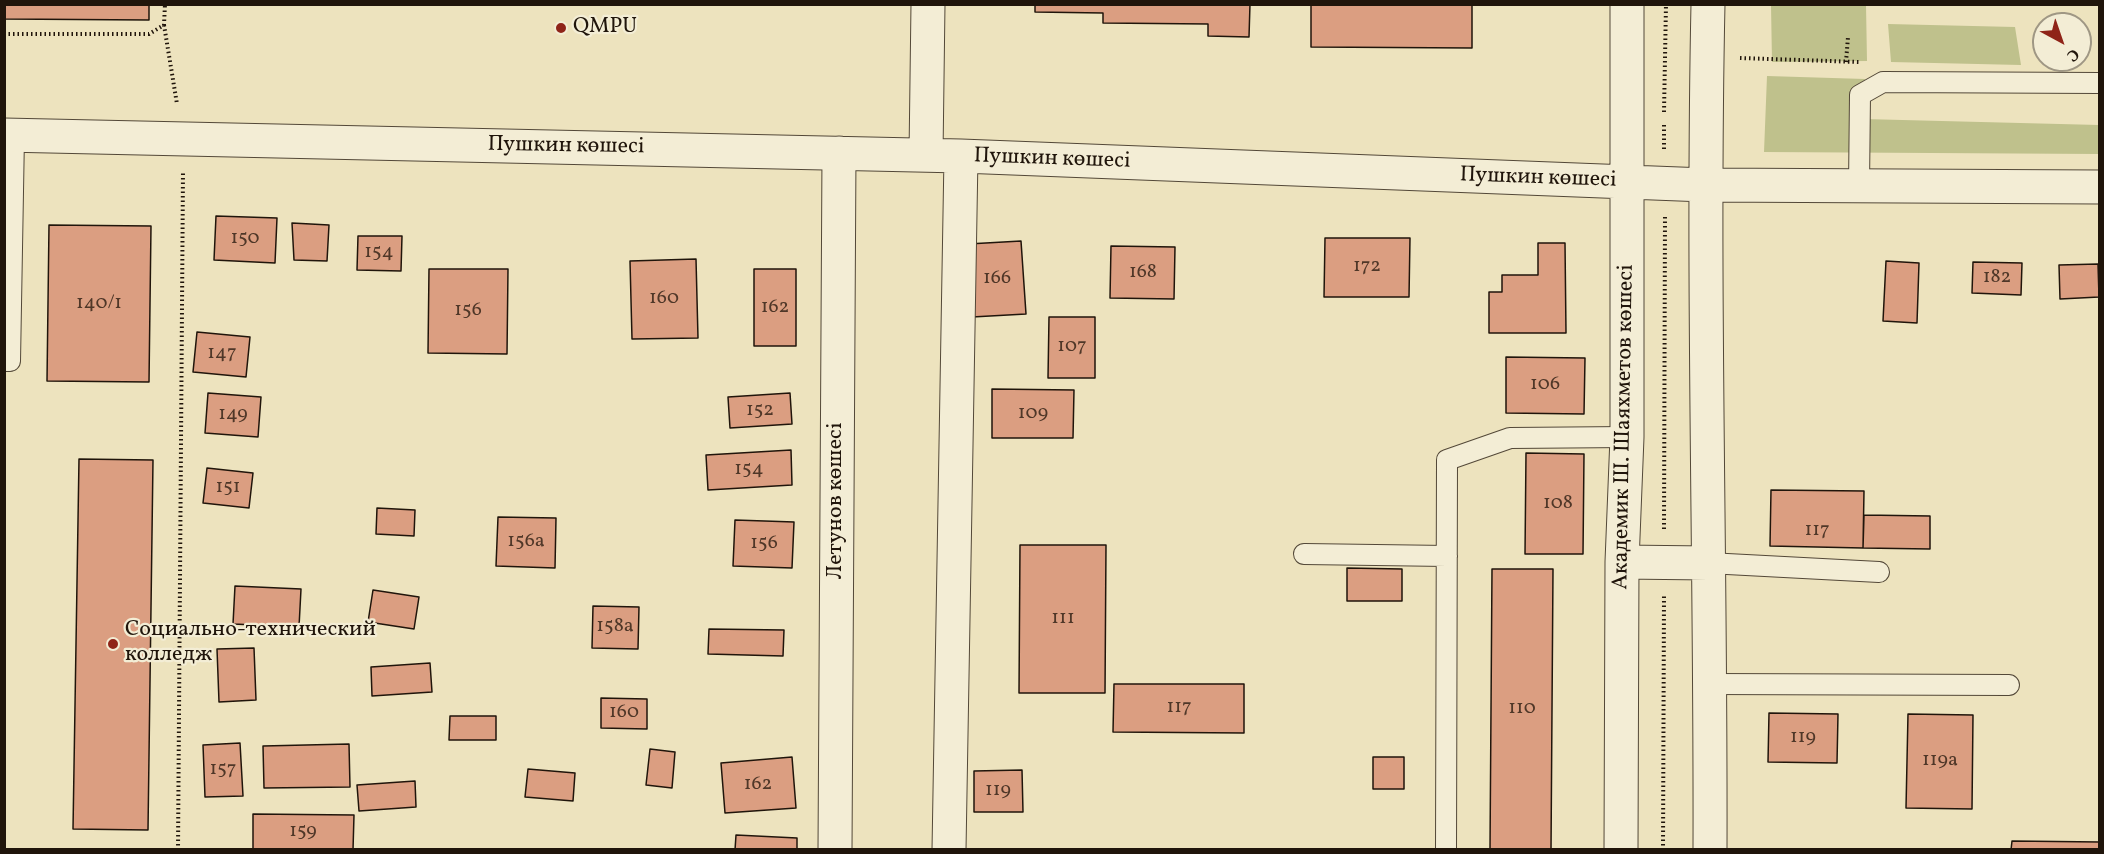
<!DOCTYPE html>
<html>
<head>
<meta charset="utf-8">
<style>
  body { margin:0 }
  #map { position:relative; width:2104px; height:854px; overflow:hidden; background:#ede3be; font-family:Vollkorn,serif }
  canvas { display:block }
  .frame { position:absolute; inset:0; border:6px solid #20150b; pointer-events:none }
  .north { position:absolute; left:2032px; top:12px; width:60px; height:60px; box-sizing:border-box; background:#f3edd5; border:2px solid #9f9784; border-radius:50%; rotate:140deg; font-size:16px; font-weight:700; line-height:24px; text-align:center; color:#20150b }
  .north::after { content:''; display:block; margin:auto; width:21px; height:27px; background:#8f2418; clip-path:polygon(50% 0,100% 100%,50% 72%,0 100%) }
</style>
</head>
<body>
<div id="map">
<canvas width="2104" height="854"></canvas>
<div class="frame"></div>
<div class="north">С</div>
</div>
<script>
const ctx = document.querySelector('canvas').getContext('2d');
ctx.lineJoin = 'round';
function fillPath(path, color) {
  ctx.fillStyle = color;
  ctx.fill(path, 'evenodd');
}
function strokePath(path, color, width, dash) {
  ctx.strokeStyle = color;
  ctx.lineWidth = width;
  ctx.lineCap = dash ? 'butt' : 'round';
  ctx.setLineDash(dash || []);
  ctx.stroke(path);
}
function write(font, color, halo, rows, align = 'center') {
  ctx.font = font + ' Vollkorn,serif';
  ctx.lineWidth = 4.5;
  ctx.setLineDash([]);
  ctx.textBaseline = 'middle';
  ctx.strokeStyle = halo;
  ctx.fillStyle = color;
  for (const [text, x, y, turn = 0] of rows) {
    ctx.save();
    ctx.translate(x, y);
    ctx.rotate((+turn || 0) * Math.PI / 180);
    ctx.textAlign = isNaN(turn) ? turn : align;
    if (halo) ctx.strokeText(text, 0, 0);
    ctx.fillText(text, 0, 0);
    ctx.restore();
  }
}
fillPath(new Path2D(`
  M1771 5H1866L1867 61 1772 62Z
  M1888 24 2015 27 2021 65 1891 62Z
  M1767 76 1865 79 1863 119 2099 125V154L1764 152Z`), '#bfc18c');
const building = new Path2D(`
  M4 4H149V20L4 19Z
  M1035 4H1250L1249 37 1208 36V24L1103 23V13L1035 12Z
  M1311 4H1472V48L1311 47Z
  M216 216 277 218 275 263 214 260Z
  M292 223 329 225 327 261 294 260Z
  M49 225 151 226 149 382 47 381Z
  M358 236H402L401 271 357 270Z
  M1325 238H1410L1409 297H1324Z
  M1021 241 1026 314 972 317 968 244Z
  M1538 243H1565L1566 333H1489V292H1502V275H1538Z
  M1111 246 1175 247 1174 299 1110 298Z
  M696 259 698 338 632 339 630 261Z
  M1886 261 1919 263 1917 323 1883 321Z
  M1973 262 2022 263 2021 295 1972 293Z
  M2098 264 2099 297 2060 299 2059 265Z
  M429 269H508L507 354 428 353Z
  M754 269H796V346H754Z
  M1049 317H1095V378H1048Z
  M197 332 250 337 246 377 193 372Z
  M1506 357 1585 358 1584 414 1506 413Z
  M992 389 1074 390 1073 438H992Z
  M208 393 261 397 258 437 205 433Z
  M790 393 792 424 730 428 728 397Z
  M791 450 792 485 708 490 706 455Z
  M1526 453 1584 454 1583 554H1525Z
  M79 459 153 460 148 830 73 829Z
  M207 468 253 473 249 508 203 503Z
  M1771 490 1864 491 1863 548 1770 546Z
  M377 508 415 510 414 536 376 534Z
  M1864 515 1930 516V549L1863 548Z
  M498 517 556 518 555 568 496 566Z
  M735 520 794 522 792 568 733 566Z
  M1020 545H1106L1105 693H1019Z
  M1347 568 1402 569V601H1347Z
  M1492 569H1553L1551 850H1490Z
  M235 586 301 589 299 627 233 624Z
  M373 590 419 597 414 629 368 622Z
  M593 606 639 607 638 649 592 648Z
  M709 629 784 630 783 656 708 654Z
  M254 648 256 700 219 702 217 649Z
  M430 663 432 692 372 696 371 667Z
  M1114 684H1244V733L1113 732Z
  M601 698 647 699V729L601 728Z
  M1769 713 1838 714 1837 763 1768 762Z
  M1908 714 1973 715 1972 809 1906 808Z
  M450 716H496V740H449Z
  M240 743 243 796 205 797 203 745Z
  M349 744 350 787 264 788 263 746Z
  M650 749 675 752 672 788 646 785Z
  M792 757 796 808 725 813 721 763Z
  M1373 757H1404V789H1373Z
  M528 769 575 773 573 801 525 797Z
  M1022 770 1023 812H974V771Z
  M415 781 416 807 359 811 357 785Z
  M253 814 354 815 353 850H253Z
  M736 835 797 838V850H735Z
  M2012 841 2100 842V850H2011Z`);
fillPath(building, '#db9e81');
strokePath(building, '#20150b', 1.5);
const lane = new Path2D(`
  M1859 186 1860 95 1883 82 2100 83
  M4 361H10L14 135
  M1304 554 1447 556
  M1708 563 1879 572
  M1711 684 2009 685
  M1446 850 1447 460 1510 438 1627 437`);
const street = new Path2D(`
  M1708 4C1702 286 1711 568 1710 850
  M4 135 961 156 1705 185 2100 187
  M926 155 928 4
  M1622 562 1708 563
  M835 850 839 153
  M949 850 961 156
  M1621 850 1622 562 1627 437V4`);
strokePath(lane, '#534838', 22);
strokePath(street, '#534838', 35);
strokePath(new Path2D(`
  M164 25 177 104
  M4 34H149L164 25 165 4
  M1740 58 1859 62
  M1846 62 1848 37
  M1664 112 1666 4
  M1664 125V151
  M1664 529 1665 215
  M178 850 183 171
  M1663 850 1664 596`), '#20150b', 4, [1.5, 3]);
strokePath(lane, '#f3edd5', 20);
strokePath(street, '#f3edd5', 33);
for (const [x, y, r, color] of [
  [561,28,6,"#8f2418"],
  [113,644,6,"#8f2418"]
]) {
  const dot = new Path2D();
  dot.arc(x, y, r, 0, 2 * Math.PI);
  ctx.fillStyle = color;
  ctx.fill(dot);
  strokePath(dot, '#f3edd5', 2);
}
write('20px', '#4f3728', null, [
  ["150",245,239],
  ["154",379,253],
  ["172",1367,267],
  ["168",1143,273],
  ["182",1997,278],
  ["166",997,279],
  ["160",664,299],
  ["140/1",99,304],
  ["162",775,308],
  ["156",468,311],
  ["107",1072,347],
  ["147",222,354],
  ["106",1545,385],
  ["152",760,411],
  ["109",1033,414],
  ["149",233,415],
  ["154",749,470],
  ["151",228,488],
  ["108",1558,504],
  ["117",1817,531],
  ["156а",526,542],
  ["156",764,544],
  ["111",1063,619],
  ["158а",615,627],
  ["117",1179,708],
  ["110",1522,709],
  ["160",624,713],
  ["119",1803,738],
  ["119а",1940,761],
  ["157",223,770],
  ["162",758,785],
  ["119",998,791],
  ["159",303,832]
]);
write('22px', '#20150b', '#f3edd5', [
  ["QMPU",573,28],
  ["Социально-технический",125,631],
  ["колледж",125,656]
], 'left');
write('22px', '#20150b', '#f3edd5', [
  ["Пушкин көшесі",566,147,1],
  ["Пушкин көшесі",1052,160,2],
  ["Пушкин көшесі",1538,179,2],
  ["Академик Ш. Шаяхметов көшесі",1625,427,-89],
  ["Летунов көшесі",837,501,-90]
]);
</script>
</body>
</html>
